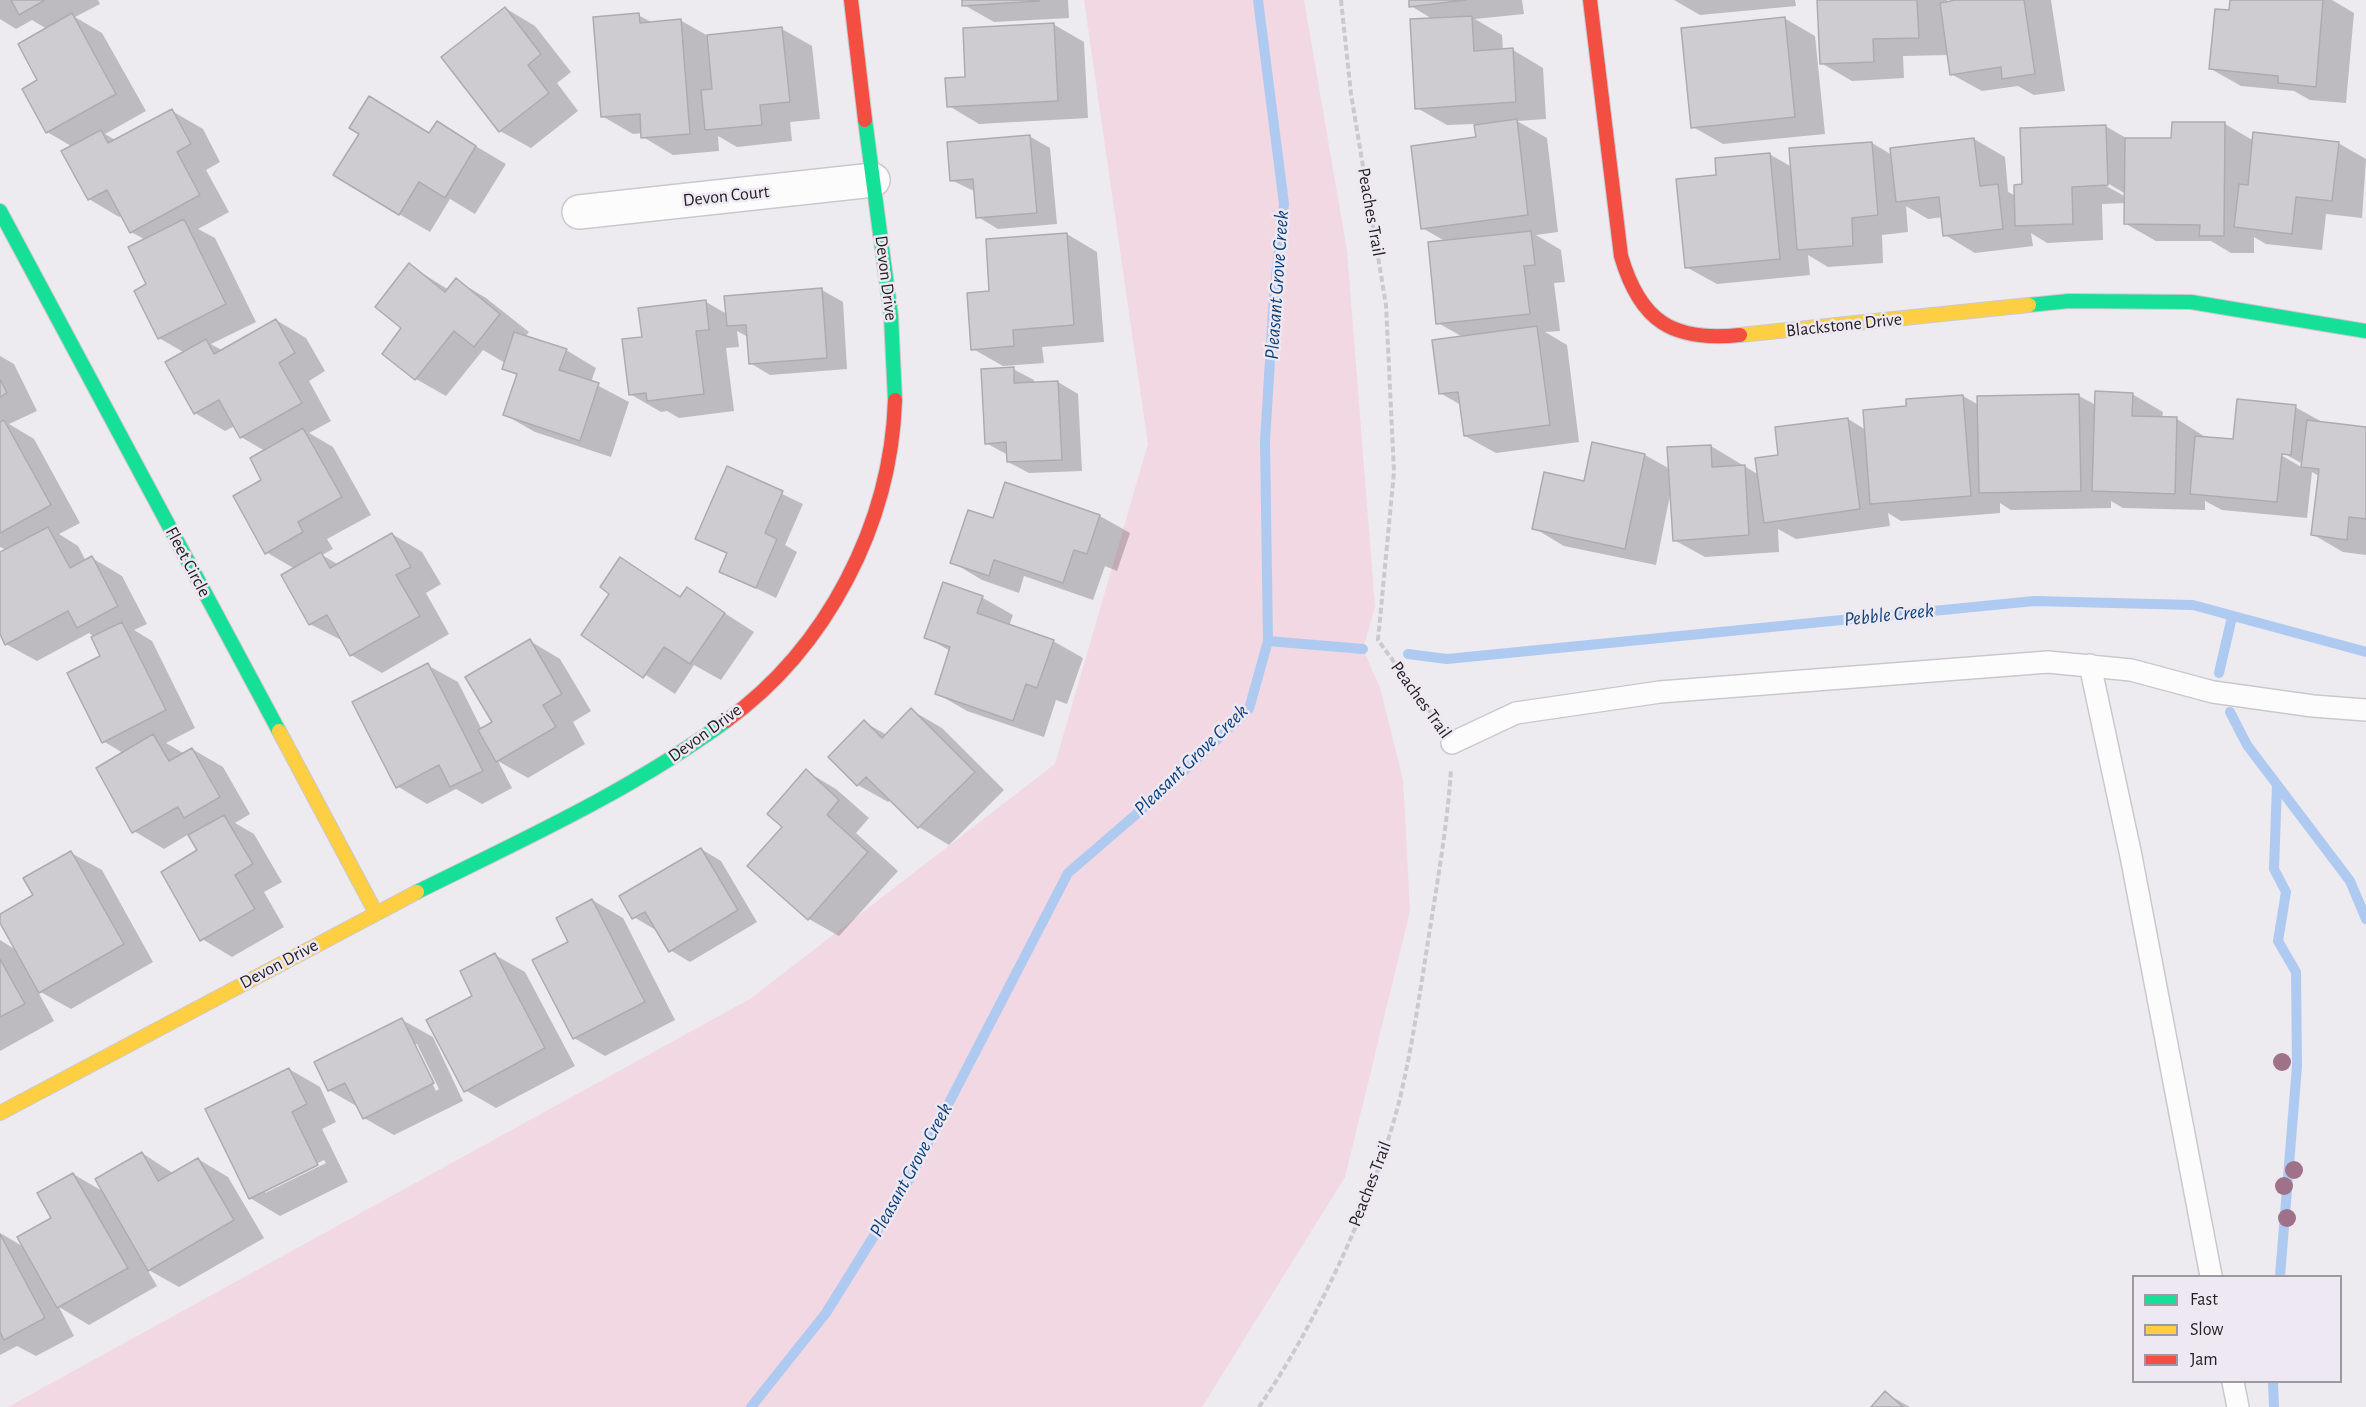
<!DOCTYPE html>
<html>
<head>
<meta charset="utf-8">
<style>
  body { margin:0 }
  #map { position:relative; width:2366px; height:1407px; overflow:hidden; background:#edeaf0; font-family:"Alegreya Sans",sans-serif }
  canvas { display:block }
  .legend { position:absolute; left:2132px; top:1275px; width:210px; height:108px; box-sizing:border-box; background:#ede8f2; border:2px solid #9d99a0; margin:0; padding:8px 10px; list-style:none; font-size:18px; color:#242226 }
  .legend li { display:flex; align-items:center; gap:12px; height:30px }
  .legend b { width:30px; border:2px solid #9d99a0 }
</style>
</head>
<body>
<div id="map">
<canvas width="2366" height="1407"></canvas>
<ul class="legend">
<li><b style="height:8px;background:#16e098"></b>Fast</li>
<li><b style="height:8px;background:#ffcf43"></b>Slow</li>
<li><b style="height:8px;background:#f24e42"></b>Jam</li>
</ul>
</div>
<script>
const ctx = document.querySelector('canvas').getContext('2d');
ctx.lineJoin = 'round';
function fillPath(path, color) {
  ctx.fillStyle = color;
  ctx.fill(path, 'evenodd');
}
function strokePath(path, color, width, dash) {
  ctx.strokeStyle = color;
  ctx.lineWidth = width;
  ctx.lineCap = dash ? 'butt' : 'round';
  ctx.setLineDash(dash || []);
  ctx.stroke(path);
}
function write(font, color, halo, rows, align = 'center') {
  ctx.font = font + ' "Alegreya Sans",sans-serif';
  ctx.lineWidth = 5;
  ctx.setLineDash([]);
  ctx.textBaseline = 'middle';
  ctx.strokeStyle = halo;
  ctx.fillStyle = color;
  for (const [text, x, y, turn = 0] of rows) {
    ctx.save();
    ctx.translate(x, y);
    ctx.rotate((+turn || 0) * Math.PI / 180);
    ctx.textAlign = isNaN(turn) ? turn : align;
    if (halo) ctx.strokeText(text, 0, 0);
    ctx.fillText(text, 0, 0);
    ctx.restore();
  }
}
fillPath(new Path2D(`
  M1084 0H1304L1347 251 1375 607 1363 649 1380 688 1403 780 1410 911 1345 1177 1202 1407H8L750 999 1055 764 1148 444Z`), '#f1d8e2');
fillPath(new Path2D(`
  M0 0H98L100 4 75 17 102 33 146 111 105 134 117 141 172 111 203 129 220 162 206 170 229 212 198 229 215 238 256 322 211 344 223 351 276 320 306 338 325 371 309 381 331 421 309 433 333 447 371 515 327 539 333 549 322 555 339 565 392 534 422 552 441 584 426 593 449 634 382 673 351 655 343 641 310 624 295 569 266 552 263 480 265 451 241 437 235 426 225 431 195 413 185 353 159 338 148 285 146 240 131 232 122 215 119 217 89 199 73 147 47 132 39 80 47 29 32 20 16 29 0 19Z
  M964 0H1068L1069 18 994 22 964 5Z
  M1410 0H1522L1524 14 1475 19 1502 35 1503 51 1513 50 1543 68 1546 119 1517 121 1547 138 1558 232 1536 235 1561 250 1565 282 1554 283 1560 331 1545 332 1567 345 1579 442 1496 453 1465 436 1461 405 1440 393 1463 337 1438 323 1445 241 1422 228 1477 139 1475 124 1447 125 1417 108 1434 20 1411 6Z
  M1674 0H1795L1796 6 1700 15Z
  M1819 0H1947V3L1965 0H2051L2065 91 2034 95 2018 86 1982 91 1951 74 1949 55 1903 56 1904 78 1852 81 1821 63Z
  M2231 0H2332L2354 13 2346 103 2310 100 2294 91 2241 86 2211 69 2230 12Z
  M505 8 535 26 571 72 557 83 578 111 531 148 500 131Z
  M638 15 653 23 680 20 708 36 782 29 812 46 820 119 790 122 792 141 737 147 718 136 719 151 673 155 643 137V133L633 134 602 116Z
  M1784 18 1815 36 1825 134 1723 144 1693 127Z
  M1053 24 1084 42 1088 118 979 124 949 106 967 79Z
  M2225 124 2254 141 2338 143 2366 159 2362 218 2326 214 2322 250 2266 244 2254 237V253H2231L2211 241H2156L2126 224V203L2102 204 2103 240 2047 243 2031 233 2033 246 1975 253 1945 235 1943 217 1928 219 1906 206 1908 232 1882 235 1883 263 1828 267 1808 255 1810 275 1717 284 1686 267 1718 176 1769 154 1792 167 1872 143 1892 155V149L1974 139 2005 157 2008 192 2016 196 2024 186 2105 126 2128 139 2173 140ZM2102 180 2126 194V197L2101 183Z
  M430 134 467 141 506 164 475 214 450 199 430 232 399 214Z
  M1029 136 1050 148 1057 224 998 229 978 217 976 192 951 180Z
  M1067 234 1097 252 1104 342 1042 347 1044 363 1003 366 973 349 991 293Z
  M409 265 449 290 456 280 486 298 529 332 525 337 566 350 596 368 591 382 629 402 611 457 535 432 505 415 518 376 504 368 505 363 483 350 446 396 416 379 403 328Z
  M822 290 843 302 847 369 770 375 750 363 748 337 737 331 739 347 726 348 734 411 679 418 667 411 661 412 630 394 644 338 706 302 727 314 726 297Z
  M0 356 14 364 37 411 9 424 34 439 80 523 59 534 78 546 86 561 92 558 122 576 147 624 134 630 152 641 195 728 166 743 183 753 192 749 223 767 250 814 235 823 254 834 282 882 264 892 284 927 232 957 202 939 199 851 189 834 164 849 134 831 123 753 103 741 102 656 95 637 89 633 37 661 6 644 0 631V554L7 550 0 547Z
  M1013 369 1034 380V383L1058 382 1078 394 1082 471 1029 473 1008 462V455L986 443Z
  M2132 394 2163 412 2162 418 2177 419 2207 438 2235 441 2295 407 2324 423 2366 428V555L2343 552 2312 534 2319 476 2312 472 2307 518 2222 510 2205 501V510L2123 508 2111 501V508L2011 510 2000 503V513L1901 521 1888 513 1890 526 1796 539 1778 529 1779 552 1705 557 1674 540 1670 495 1656 565 1564 546 1534 528 1585 483 1645 455 1670 469 1711 446 1759 475 1780 456 1848 419 1866 430 1908 408 1963 396 1979 405V397L2079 396 2096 405ZM2276 449 2303 464V468L2274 451Z
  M728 468 803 504 785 545 797 552 776 598 721 571 728 554 697 538Z
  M1100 516 1130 533 1117 571 1105 566 1093 600 1024 576 1019 593 982 580 952 562 994 520Z
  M621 559 682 597 687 589 754 632 721 680 694 665 675 694 583 634 611 593Z
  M944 584 983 598 1013 615 1009 626 1053 641 1083 658 1067 704 1056 700 1044 737 967 711 936 693 950 651 926 637Z
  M530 641 560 659 591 711 573 722 585 744 528 778 498 761 512 788 482 804 456 789 427 804 397 786 427 665 458 682 482 730 494 723Z
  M911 710 942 728 1004 790 949 845 919 827 891 799 888 802 858 785 864 722 887 735Z
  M806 771 836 789 869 818 856 833 898 871 839 936 809 919 784 827Z
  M701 849 721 861 757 922 690 962 670 950 656 928 654 929 634 917Z
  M71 853 102 870 153 962 71 1009 37 990 54 1021 0 1051V940L16 950 0 916 35 896Z
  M592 900 623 918 675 1020 605 1056 574 1038 570 942Z
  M495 955 525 972 575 1066 496 1108 465 1090 474 997Z
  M402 1020 433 1037 463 1101 394 1135 364 1118 358 1107 329 1090ZM413 1044H417L439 1089 436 1091Z
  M289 1069 320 1087 336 1122 322 1129 348 1182 280 1216 250 1198ZM324 1160 326 1163 265 1193V1189Z
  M142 1153 174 1174 198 1159 228 1177 264 1238 179 1287 147 1269 157 1286 89 1325 59 1307 74 1336 36 1356 17 1346 0 1355V1233L24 1247 53 1218 73 1174 104 1192Z
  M1885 1393 1910 1407H1873Z`), '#0003');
strokePath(new Path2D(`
  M1268 641 1363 649
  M1408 654 1447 659 2034 601 2193 605 2366 652
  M2219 673 2232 617
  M2230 712 2247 745 2350 881 2366 919
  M2277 785 2274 869 2286 892 2278 941 2296 972 2297 1066 2280 1276
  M2273 1382 2274 1407
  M751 1407 826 1313 910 1178 1068 873 1162 792 1249 709 1268 641 1265 441 1274 295 1284 204 1258 0`), '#afcaf1', 10);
const building = new Path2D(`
  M11 0H45L19 15Z
  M962 0H1039V1L962 6Z
  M1409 0H1466L1409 7Z
  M1817 0H1917L1919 38 1873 39 1874 62 1820 64Z
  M1956 0H2024L2035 74 2002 79 2001 67 1950 75 1940 3Z
  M2230 0H2323L2316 87 2278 83V76L2209 69 2215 9 2229 10Z
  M505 7 541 54 528 65 549 93 499 132 441 57Z
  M72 13 116 94 46 133 22 89 37 80 18 44Z
  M639 13 640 23 681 19 690 134 641 138 640 114 601 117 593 17Z
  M1472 16 1474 51 1513 48 1516 102 1415 109 1410 19Z
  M1785 17 1795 117 1691 128 1681 28Z
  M1054 23 1058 101 947 107 945 78 965 77 963 28Z
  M782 27 790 102 760 105 762 125 705 130 701 90 712 89 707 35Z
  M369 96 429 133 437 121 476 146 445 198 419 182 399 215 333 175 359 134 349 128Z
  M172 109 191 144 177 152 200 195 130 233 107 190 88 200 61 151 101 130 108 143Z
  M1517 119 1528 215 1421 229 1411 146 1476 137 1474 125Z
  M2172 122H2225L2224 236H2199L2200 225 2124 224 2125 138H2171Z
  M2106 125 2108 185 2072 187 2073 224 2015 226 2014 185 2022 184 2020 128Z
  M2253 132 2339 142 2332 201 2296 197 2292 234 2234 227 2239 184 2248 185Z
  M1030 135 1037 213 976 218 973 179 950 181 947 142Z
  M1974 138 1980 186 1998 184 2003 229 1943 236 1939 197 1896 202 1890 148Z
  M1872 142 1878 215 1852 218 1853 246 1797 250 1789 148Z
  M1770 153 1780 259 1685 268 1676 179 1716 175 1715 158Z
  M184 219 226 304 158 339 134 291 146 284 128 247Z
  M1531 231 1535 265 1524 266 1530 314 1436 324 1428 242Z
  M1067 233 1074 325 1013 330 1014 346 971 350 967 293 989 291 986 239Z
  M409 263 445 292 456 278 500 314 474 347 454 331 415 380 382 354 401 328 375 307Z
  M822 288 827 358 749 364 746 325 727 326 724 296Z
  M706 300 709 330 696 331 704 394 647 401 646 393 629 395 622 339 642 337 638 308Z
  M276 319 295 353 279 363 302 403 240 438 219 400 194 414 165 362 206 339 214 354Z
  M1537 326 1550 425 1464 436 1458 392 1439 394 1432 340Z
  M514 332 567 349 559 370 599 383 580 441 503 415 517 374 502 369Z
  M1014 367V383L1058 381 1062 460 1007 462 1006 442 985 444 981 369Z
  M0 379 7 393 0 397Z
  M2095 391 2133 393 2132 416 2177 417 2175 494 2092 491Z
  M2079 394 2081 491 1979 493 1977 396Z
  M1963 395 1971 496 1870 504 1863 410 1906 406V399Z
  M2237 399 2296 405 2291 455 2282 454 2277 502 2190 494 2195 436 2233 439Z
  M1848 418 1860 509 1764 523 1755 458 1778 455 1775 427Z
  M4 420 51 505 0 533V422Z
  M2307 420 2366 427V519L2349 517 2347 540 2311 535 2319 469 2301 467Z
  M303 428 342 497 298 522 303 532 265 554 233 496 261 480 250 458Z
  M1592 442 1645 454 1625 549 1532 529 1544 472 1584 481Z
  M1711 445 1712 467 1745 465 1749 535 1673 541 1667 447Z
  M727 466 783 491 765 533 777 539 756 588 719 572 727 553 695 539Z
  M1005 482 1100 515 1087 554 1074 550 1063 583 994 560 989 576 950 563 968 510 993 518Z
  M48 527 70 568 92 556 118 606 77 628 68 611 5 645 0 634V552Z
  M392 533 411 567 396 575 420 616 350 656 327 615 309 625 281 575 321 552 330 568Z
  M620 557 680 597 687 587 725 613 690 664 664 647 643 678 581 635 609 594 600 587Z
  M943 582 983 596 977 613 1054 640 1037 688 1026 684 1013 721 935 694 950 647 924 638Z
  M122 622 166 710 102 743 67 673 100 656 91 637Z
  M530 639 562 694 543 705 556 727 496 762 478 730 492 722 465 677Z
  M428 663 483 771 450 787 439 765 396 788 352 702Z
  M911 708 975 772 918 828 866 777 857 786 828 757 864 720 882 738Z
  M153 734 169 761 192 748 220 797 184 818 178 807 132 833 96 768Z
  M806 769 839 800 827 815 868 852 808 920 747 866 782 827 767 814Z
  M224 815 253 864 235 875 255 909 200 941 161 872 197 850 188 835Z
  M701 848 738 910 669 952 645 912 632 919 619 896Z
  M71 851 124 944 39 993 0 923V914L33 895 23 878Z
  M592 899 645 1002 573 1039 532 960 568 942 556 918Z
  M495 953 545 1048 464 1092 426 1020 472 996 460 971Z
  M0 959 25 1004 0 1017Z
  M402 1018 434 1083 363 1119 345 1083 328 1091 314 1062Z
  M289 1068 307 1104 292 1112 318 1165 249 1199 205 1109Z
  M142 1152 158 1181 198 1158 234 1220 148 1271 95 1179Z
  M73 1173 128 1268 57 1308 17 1237 51 1218 37 1193Z
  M0 1234 45 1318 4 1340 0 1332Z
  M1885 1391 1903 1407H1871Z`);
fillPath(building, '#ceccd1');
strokePath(building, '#adabb0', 1.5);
const lane = new Path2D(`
  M2090 665 2131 856 2211 1276
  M1452 743 1516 713 1660 692 2048 662 2131 670 2213 692 2313 706 2366 710
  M2233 1382 2238 1407`);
const street = new Path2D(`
  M579 212 873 180`);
const fast = new Path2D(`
  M865 120 891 316 895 400
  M0 211 279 731
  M2029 305 2069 301 2191 302 2366 331
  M417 892C524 839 630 791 726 721`);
const slow = new Path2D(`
  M1740 335 2029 305
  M279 731 376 913
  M0 1113 417 892`);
const jam = new Path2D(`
  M851 0 865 120
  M1590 0 1621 256C1640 321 1672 342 1740 335
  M726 721C827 648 891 524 895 400`);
strokePath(lane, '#cbc8cd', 24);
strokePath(street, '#cbc8cd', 36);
strokePath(fast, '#cbc8cd', 16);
strokePath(slow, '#cbc8cd', 16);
strokePath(jam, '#cbc8cd', 16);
strokePath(new Path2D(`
  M1341 0 1351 94 1386 305 1394 472 1378 640 1436 720
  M1259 1407C1316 1325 1376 1195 1400 1098 1412 1047 1420 993 1428 941 1437 884 1447 828 1451 770`), '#cac9cc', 4, [6, 3]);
strokePath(lane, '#fcfcfd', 21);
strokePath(street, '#fcfcfd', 33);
strokePath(fast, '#16e098', 14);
strokePath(slow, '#ffcf43', 14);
strokePath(jam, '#f24e42', 14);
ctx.fillStyle = '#9f728a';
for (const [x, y] of [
  [2282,1062],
  [2294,1170],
  [2284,1186],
  [2287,1218]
]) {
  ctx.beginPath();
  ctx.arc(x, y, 9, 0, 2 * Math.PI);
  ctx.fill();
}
write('18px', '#242226', '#ede8f2', [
  ["Devon Court",726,196,-6],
  ["Peaches Trail",1371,212,80],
  ["Devon Drive",886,278,83],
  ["Blackstone Drive",1844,325,-6],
  ["Fleet Circle",188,562,62],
  ["Peaches Trail",1421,700,54],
  ["Devon Drive",705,733,-36],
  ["Devon Drive",279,964,-28],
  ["Peaches Trail",1370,1184,-69]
]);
write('italic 20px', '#0a407d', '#ede8f2', [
  ["Pleasant Grove Creek",1277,285,-86],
  ["Pebble Creek",1889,615,-6],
  ["Pleasant Grove Creek",1191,760,-44],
  ["Pleasant Grove Creek",911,1170,-61]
]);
</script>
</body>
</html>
